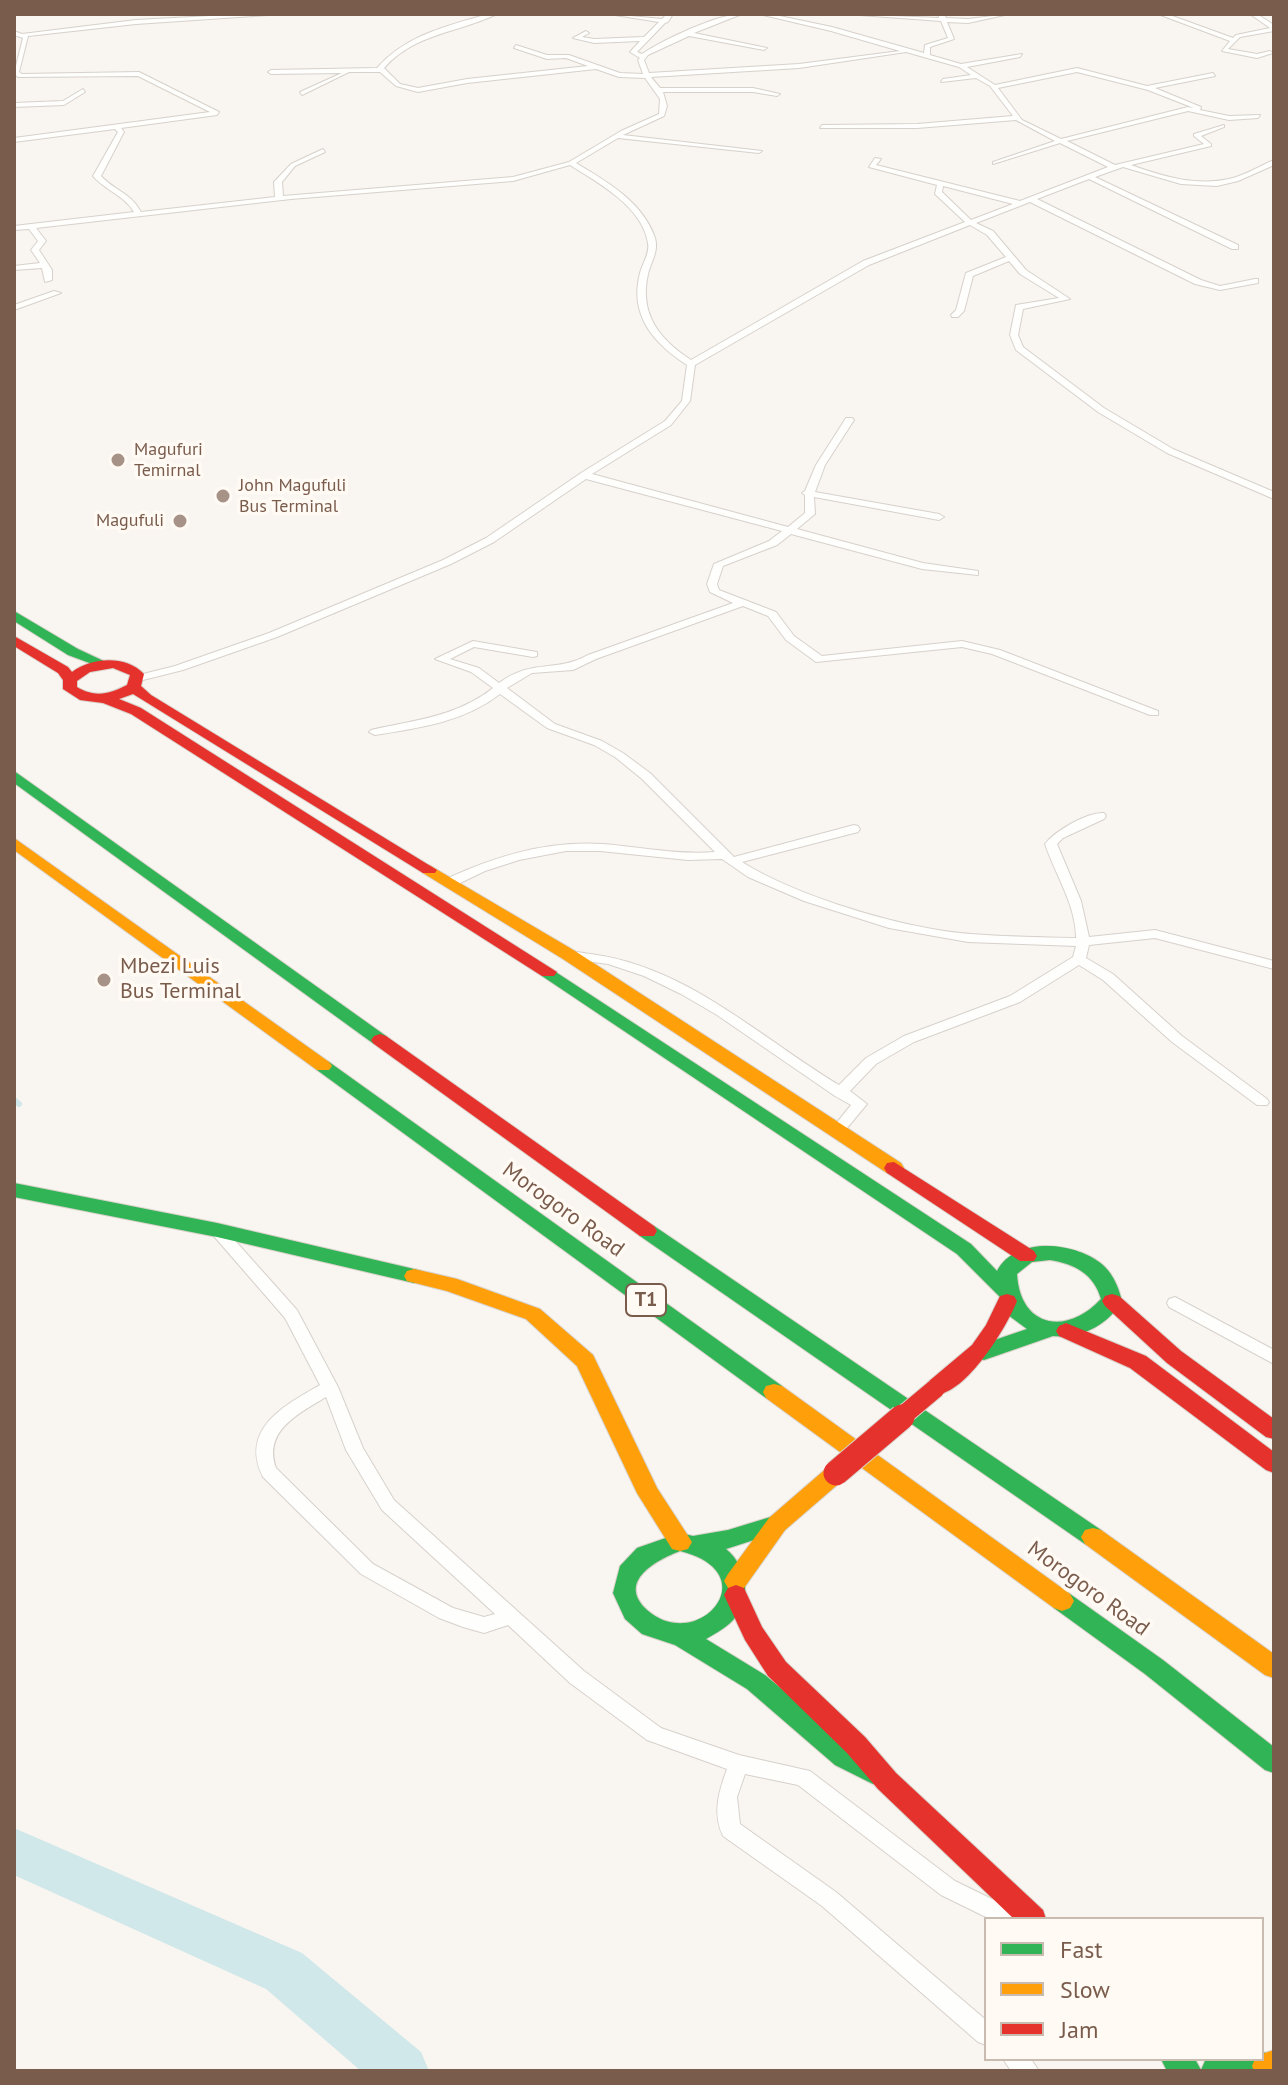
<!DOCTYPE html>
<html>
<head>
<meta charset="utf-8">
<style>
  body { margin:0 }
  #map { position:relative; width:1288px; height:2085px; overflow:hidden; background:#f9f5f0; font-family:"PT Sans",sans-serif }
  canvas { display:block }
  .frame { position:absolute; inset:0; border:16px solid #7a5c4d; pointer-events:none }
  .legend { position:absolute; left:984px; top:1917px; width:280px; height:144px; box-sizing:border-box; background:#fffaf3; border:2px solid #cabbb1; margin:0; padding:10px 14px; list-style:none; font-size:24px; color:#7a5c4d }
  .legend li { display:flex; align-items:center; gap:16px; height:40px }
  .legend b { width:40px; border:2px solid #cabbb1 }
</style>
</head>
<body>
<div id="map">
<canvas width="1288" height="2085"></canvas>
<div class="frame"></div>
<ul class="legend">
<li><b style="height:10px;background:#30b455"></b>Fast</li>
<li><b style="height:10px;background:#ff9f0a"></b>Slow</li>
<li><b style="height:10px;background:#e5322d"></b>Jam</li>
</ul>
</div>
<script>
const ctx = document.querySelector('canvas').getContext('2d');
ctx.lineJoin = 'round';
function strokePath(path, color, width, dash) {
  ctx.strokeStyle = color;
  ctx.lineWidth = width;
  ctx.lineCap = dash ? 'butt' : 'round';
  ctx.setLineDash(dash || []);
  ctx.stroke(path);
}
function fillPath(path, color) {
  ctx.fillStyle = color;
  ctx.fill(path, 'evenodd');
}
function write(font, color, halo, rows, align = 'center') {
  ctx.font = font + ' "PT Sans",sans-serif';
  ctx.lineWidth = 7;
  ctx.setLineDash([]);
  ctx.textBaseline = 'middle';
  ctx.strokeStyle = halo;
  ctx.fillStyle = color;
  for (const [text, x, y, turn = 0] of rows) {
    ctx.save();
    ctx.translate(x, y);
    ctx.rotate((+turn || 0) * Math.PI / 180);
    ctx.textAlign = isNaN(turn) ? turn : align;
    if (halo) ctx.strokeText(text, 0, 0);
    ctx.fillText(text, 0, 0);
    ctx.restore();
  }
}
strokePath(new Path2D(`
  M14 1100 19 1104`), '#d0e8ea', 6);
fillPath(new Path2D(`
  M14 1828 302 1953 421 2052 429 2071H361L266 1989 14 1875Z`), '#d0e8ea');
const street = new Path2D(`
  M248 14H283L136 24 28 36 19 72 22 74 139 72 219 112 217 115 121 128 124 132 101 176C115 191 130 192 141 212L275 197 274 182 291 164 323 149 325 152 295 166 282 182 283 196 513 177 569 162 621 131 659 114 660 99 645 78 619 77 596 69 467 83 418 92 396 86 380 72H349L302 95 300 92 342 73 271 74 268 72 271 70 377 68C406 35 447 26 488 14H497C458 33 415 33 384 68L400 84 418 88 467 79 588 66 566 58 547 59 514 48 516 45 547 55H569L620 73 643 74 638 60 640 58 630 52 640 41 594 43 573 38 586 31 589 33 582 37 594 39 644 37 659 22 609 14 662 19 667 14H673L668 22 665 23 637 52 642 54C663 40 717 14 742 14L694 33 767 48 764 50 689 36 648 55 644 60 649 73 799 64 900 51 831 31 759 14H770L832 27 924 53 925 45 948 38 941 21 846 14 939 18 938 14H944L946 18 968 19 1009 14 968 23 947 22 954 39 930 47V55L961 64 1022 54 1020 57 967 67 995 85 1077 68 1147 86 1213 73 1215 76 1155 88 1201 107 1200 110 1229 116 1260 115 1258 118 1229 120 1188 111 1067 141 1115 165 1204 144 1194 136V134L1224 125V127L1201 136 1211 144V146L1131 165C1164 177 1198 187 1233 178 1247 174 1260 166 1274 160V165L1238 181 1217 186 1181 184 1123 167 1095 177 1238 245V249H1232L1089 179 1037 199 1201 280 1220 286 1255 279H1258V283L1220 290 1195 284 1030 202 976 223 993 231 1026 270 1070 299 1023 309 1018 335 1023 347 1104 408 1173 449 1274 492V499L1167 453 1098 412 1016 350 1010 335 1016 305 1059 298 1020 274 1009 261 973 276 964 311 958 317H952L951 315 956 310 966 273 1006 257 987 235 970 225 869 265 695 365 690 401 671 425 592 474 788 527 805 513V495L802 493 805 491 816 465 846 418H852L854 420 825 465 815 492 939 514 944 517 939 520 814 497 815 514 797 529 923 563 978 571V575L922 569 791 534 777 545 723 566 717 584 719 590 776 612 794 636 822 656 962 641 1000 650 1158 711V715H1150L992 654 962 647 816 662 786 640 768 616 743 606 596 659 573 670 532 673 507 688 555 724 602 741 623 753 650 773 734 857 854 825 858 826 860 829 858 832 742 862C798 897 904 929 971 934 1006 937 1041 937 1076 938 1076 905 1055 874 1045 844 1055 831 1087 812 1104 813L1106 816 1104 819 1063 838 1057 844 1081 901 1089 937 1155 930 1274 961V969L1155 938 1089 945 1086 958 1113 974 1182 1036 1267 1099 1269 1102 1267 1105H1257L1172 1042 1103 980 1079 965 1020 1002 914 1042 876 1064 850 1091 867 1104 842 1134 837 1136 830 1131 851 1105 835 1096 717 1015 681 994 644 976 608 964 564 958 562 955C570 949 581 953 591 954 688 967 759 1037 839 1085L866 1058 904 1036 1010 996 1073 957 1076 946 968 942 889 928 804 901 748 877 722 859 688 860 600 851H566L519 860 485 871 456 885H446L445 882 446 879C495 856 549 840 603 844 640 847 677 855 715 852L642 779 615 757 594 745 547 728 500 694C464 722 419 728 375 735L369 732 371 730C414 720 456 717 493 688L471 672 435 659 473 641 537 652V656L533 657 474 647 450 659 479 668 499 683C533 658 556 673 588 655L733 603 710 592 707 584 714 564 769 541 782 531 586 479 494 542 451 564 277 637 183 670 139 681 135 680V676L175 666 269 633 443 560 486 538 581 473 665 421 682 401 687 365C653 343 629 315 640 273 643 262 650 253 648 243 642 206 598 183 570 165L513 181 291 199 36 228 46 241 39 250 52 270V280L45 282 42 268 14 270V266L40 263 31 250 38 241 29 229 14 230V226L134 212C124 195 106 191 93 176L118 132 115 129 14 142V138L210 112 138 76 18 77 14 74 23 38 14 35V31L22 34 136 20ZM906 52 959 67 971 75 943 79 941 82 976 78 990 86 1013 116 917 124 822 125 820 128H917L1016 120 1055 141 993 162V164L1060 143 1108 167 1020 201 876 165 881 159 875 158 869 167 937 185 935 194 965 222 863 261 691 360C659 339 639 314 648 274 651 262 659 251 655 238 643 202 606 181 576 163L618 138 759 153 762 151 623 135 664 116 667 106 663 92H753L777 96 780 94 753 88H660L651 77 799 68ZM1077 72 1148 90 1194 108 1188 107 1061 139 1022 120 998 88ZM943 186 1013 204 971 220 942 192Z
  M1158 14H1167L1233 38 1236 35 1270 28 1250 14H1257L1274 25V31L1240 37 1228 49 1257 54 1270 51 1273 53 1257 58 1222 51 1230 41Z
  M83 89 85 92 64 105 14 107V103L63 101Z
  M54 291 61 293 14 310V305Z
  M217 1225 222 1226 297 1310 338 1387 363 1448 394 1500 584 1671 661 1728 739 1755 810 1771 955 1881 1004 1905 1027 1904 1034 1907 1037 1914 1035 1919H990L941 1895 798 1785 745 1774 737 1797 740 1824 836 1892 986 2020V2045L978 2042 822 1906 723 1836C712 1813 719 1791 727 1769L647 1740 570 1683 508 1625 484 1633 463 1627 439 1618 361 1574 263 1477C239 1429 285 1405 320 1385L285 1318 212 1234 209 1230 212 1226ZM326 1397 346 1450 382 1510 495 1614 484 1617 453 1608 373 1564 276 1468C263 1431 298 1414 326 1397Z
  M1175 1297 1274 1350V1364L1169 1307 1167 1303 1169 1299Z
  M1003 2059H1031L1039 2071H1011Z`);
const fast = new Path2D(`
  M14 611 78 649 110 664 103 668 68 655 14 621Z
  M14 771 386 1036 389 1040 386 1044H374L14 783Z
  M548 967 971 1244 997 1271C1016 1235 1079 1242 1105 1267 1114 1276 1119 1289 1122 1301 1108 1325 1081 1339 1053 1336L984 1360 977 1358 973 1352 977 1346 1027 1329 1008 1315 1000 1297 957 1254 542 976 539 972 542 968ZM1050 1260C1075 1264 1094 1274 1101 1299 1067 1336 1020 1328 1017 1274L1032 1262Z
  M323 1060 329 1062 782 1386 785 1392 782 1398 774 1400 766 1398 317 1070 314 1066 317 1062Z
  M14 1183 217 1223 414 1269 421 1271 424 1276 421 1281 414 1283 217 1237 14 1197Z
  M647 1224 654 1226 1101 1530 1105 1537 1101 1544 1093 1546 1085 1544 640 1236 637 1231 640 1226Z
  M777 1515 785 1518 788 1524 785 1530 726 1549C749 1568 753 1604 729 1624 722 1630 714 1634 706 1639L765 1675 853 1749 882 1765 886 1773 882 1781 873 1784 835 1765 747 1689 675 1645 642 1634 625 1619 613 1593 620 1566 637 1548 680 1533 693 1536 728 1530ZM680 1551C769 1573 698 1655 647 1610 616 1581 657 1560 680 1551Z
  M1062 1591 1070 1594 1163 1660 1274 1747V1773L1265 1770 1145 1674 1054 1608 1050 1601 1054 1594Z
  M1262 2052 1274 2055V2071H1167L1161 2059H1195L1201 2070 1205 2061 1210 2059H1262Z`);
const slow = new Path2D(`
  M14 838 329 1062 332 1066 329 1070H317L14 850Z
  M429 865 575 951 901 1163 904 1168 901 1173H887L563 959 423 873 421 870 423 867Z
  M414 1269 457 1279 540 1309 593 1355 657 1488 692 1542 688 1549 680 1551 672 1549 637 1493 577 1366 526 1319 447 1291 407 1281 404 1276 407 1271Z
  M774 1384 782 1386 1070 1594 1074 1601 1070 1608 1062 1611 1054 1608 766 1398 763 1392 766 1386Z
  M836 1464 844 1467 847 1473 844 1479 785 1530 744 1588 736 1591 728 1588 724 1581 728 1574 769 1518 828 1467Z
  M1093 1528 1101 1530 1274 1654V1678L1265 1675 1085 1544 1081 1537 1085 1530Z
  M1274 2050V2071H1254L1252 2066 1255 2059H1262V2054Z`);
const jam = new Path2D(`
  M14 636 68 667 72 672C92 657 126 655 144 674L141 686 151 695 437 870 435 873H423L133 694 119 699 141 708 557 972 554 976H542L131 714 103 703 80 700 63 689V680L58 673 14 646ZM113 668 130 675 127 685C110 694 95 698 77 687V681L90 672Z
  M380 1034 386 1036 654 1226 657 1231 654 1236H640L374 1044 371 1040 374 1036Z
  M894 1162 1034 1251 1037 1256 1034 1261H1020L887 1173 884 1168 887 1163Z
  M1007 1294 1014 1296 1017 1301C1007 1327 961 1404 928 1394L925 1388 928 1382 972 1345 986 1325 1000 1296Z
  M1112 1294 1119 1296 1181 1351 1274 1419V1439L1266 1437 1167 1363 1105 1306 1102 1301 1105 1296Z
  M1066 1323 1146 1356 1274 1452V1473L1266 1470 1130 1368 1059 1336 1056 1331 1059 1326Z
  M736 1585 744 1588 762 1627 786 1662 865 1737 896 1773 1043 1910 1046 1919H1014L878 1789 847 1753 768 1676 745 1640 724 1595 728 1588Z`);
strokePath(street, '#d7d1cb', 2);
strokePath(fast, '#d9d2cb', 2);
strokePath(slow, '#d9d2cb', 2);
strokePath(jam, '#d9d2cb', 2);
fillPath(street, '#fefefd');
fillPath(fast, '#30b455');
fillPath(slow, '#ff9f0a');
fillPath(jam, '#e5322d');
const jamBridgeFar1 = new Path2D(`
  M899 1419 936 1388`);
const jamBridge = new Path2D(`
  M836 1473 902 1417`);
strokePath(jamBridgeFar1, '#d9d2cb', 21, []);
strokePath(jamBridge, '#d9d2cb', 27, []);
strokePath(jamBridgeFar1, '#e5322d', 19);
strokePath(jamBridge, '#e5322d', 25);
for (const [x, y, r, color] of [
  [118,460,8,"#a69286"],
  [223,496,8,"#a69286"],
  [180,521,8,"#a69286"],
  [104,980,8,"#a69286"]
]) {
  const dot = new Path2D();
  dot.arc(x, y, r, 0, 2 * Math.PI);
  ctx.fillStyle = color;
  ctx.fill(dot);
  strokePath(dot, '#fffaf3', 3);
}
write('18px', '#7a5c4d', '#fffaf3', [
  ["Magufuri",134,450],
  ["Temirnal",134,471],
  ["John Magufuli",239,486],
  ["Bus Terminal",239,507],
  ["Magufuli",164,521,"right"]
], 'left');
for (const [x, y, w] of [
  [646,1300,40]
]) {
  const box = new Path2D();
  box.roundRect(x - w / 2, y - 16, w, 32, 6);
  ctx.fillStyle = '#fffaf3';
  ctx.fill(box);
  strokePath(box, '#7a5c4d', 2);
}
write('bold 20px', '#7a5c4d', null, [
  ["T1",646,1300]
]);
write('22px', '#7a5c4d', '#fffaf3', [
  ["Mbezi Luis",120,967],
  ["Bus Terminal",120,992]
], 'left');
write('22px', '#7a5c4d', '#fffaf3', [
  ["Morogoro Road",563,1210,36],
  ["Morogoro Road",1088,1589,36]
]);
</script>
</body>
</html>
